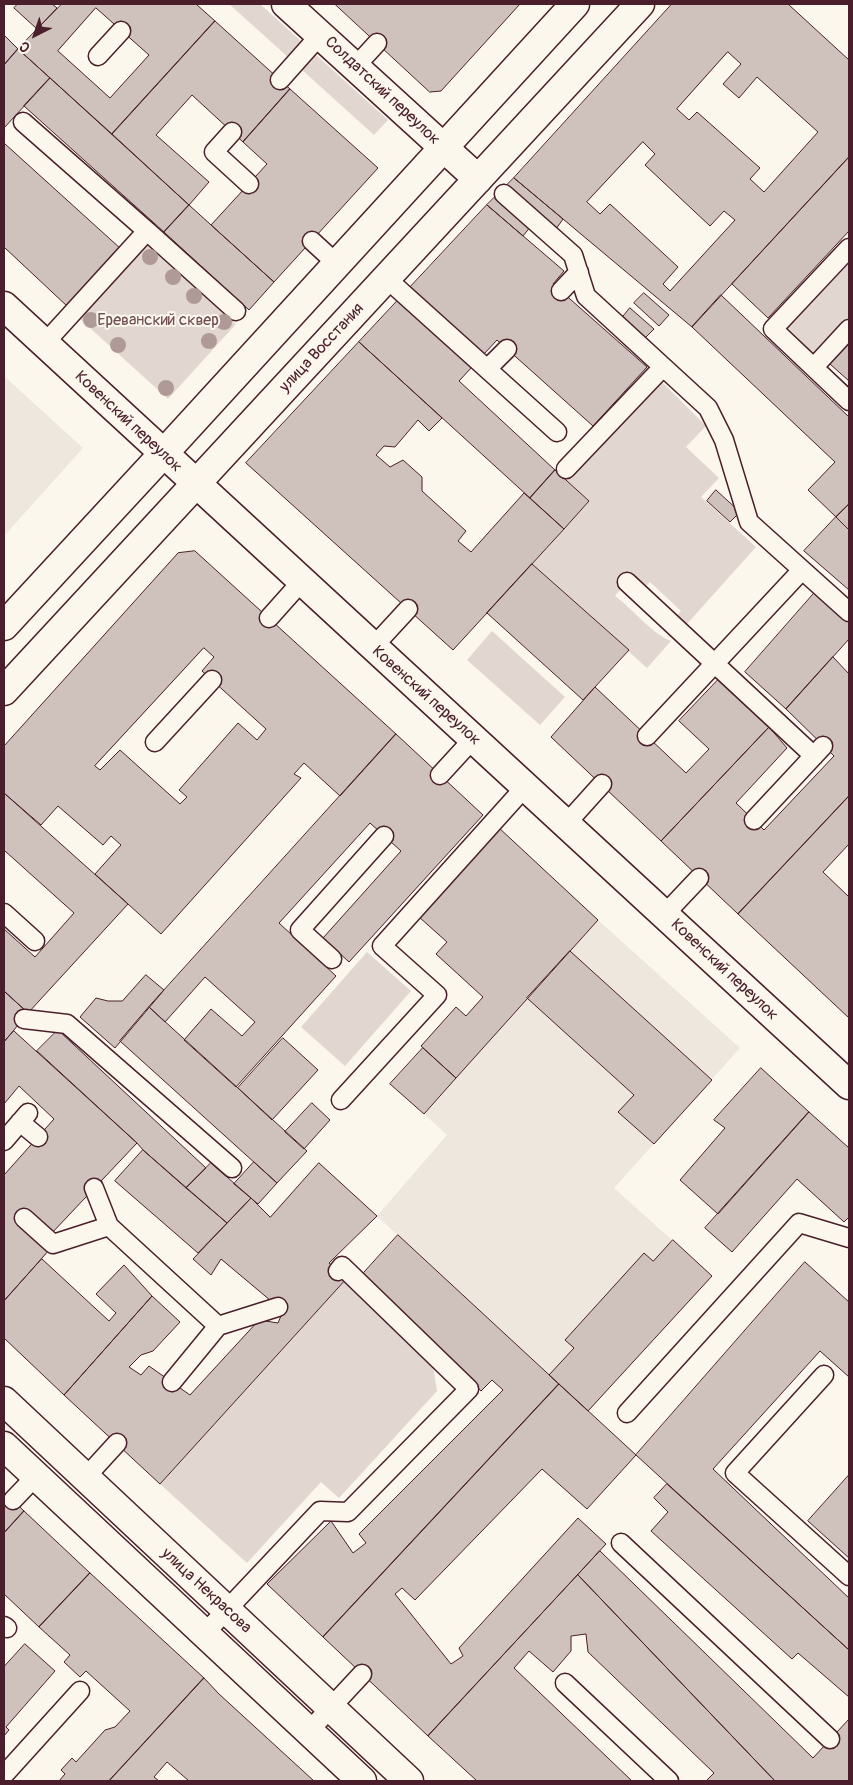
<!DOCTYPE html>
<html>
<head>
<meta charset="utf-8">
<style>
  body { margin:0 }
  #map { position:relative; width:853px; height:1785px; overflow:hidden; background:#fbf7ec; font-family:Pangolin,sans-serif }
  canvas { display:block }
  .frame { position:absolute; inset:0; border:5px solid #4a1f2b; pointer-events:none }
  .north { position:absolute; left:10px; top:10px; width:50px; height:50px; -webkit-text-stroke:4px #fbf7ec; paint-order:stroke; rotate:221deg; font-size:14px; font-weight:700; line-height:20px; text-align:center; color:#4a1f2b }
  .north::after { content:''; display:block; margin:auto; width:18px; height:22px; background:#4a1f2b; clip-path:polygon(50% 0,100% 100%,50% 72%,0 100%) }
</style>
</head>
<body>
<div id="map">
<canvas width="853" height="1785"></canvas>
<div class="frame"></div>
<div class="north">С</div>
</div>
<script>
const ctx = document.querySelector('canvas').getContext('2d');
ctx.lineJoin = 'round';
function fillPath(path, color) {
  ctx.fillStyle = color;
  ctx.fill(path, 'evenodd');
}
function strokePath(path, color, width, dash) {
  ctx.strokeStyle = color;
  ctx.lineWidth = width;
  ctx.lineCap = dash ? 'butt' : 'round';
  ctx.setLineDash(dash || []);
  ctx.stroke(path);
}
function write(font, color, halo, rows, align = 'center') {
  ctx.font = font + ' Pangolin,sans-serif';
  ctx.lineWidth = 4;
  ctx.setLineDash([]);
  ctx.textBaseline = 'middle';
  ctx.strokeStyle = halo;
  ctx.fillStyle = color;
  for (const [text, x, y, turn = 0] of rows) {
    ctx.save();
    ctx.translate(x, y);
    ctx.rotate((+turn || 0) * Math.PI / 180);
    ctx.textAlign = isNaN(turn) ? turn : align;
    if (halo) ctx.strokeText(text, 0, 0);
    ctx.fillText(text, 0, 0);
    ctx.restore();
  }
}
fillPath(new Path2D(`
  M4 376 83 448 4 536Z
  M598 920 740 1048 614 1188 712 1276 588 1411 377 1216 447 1135 424 1114Z`), '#eee7de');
fillPath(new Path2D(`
  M229 4H260L302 42 288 57Z
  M315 54 388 120 374 135 301 69Z
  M148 244 236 324 168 399 79 318Z
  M849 259V317L813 355 784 327Z
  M647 367 706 426 686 447 719 478 701 497 756 547 686 625 676 617 681 611 650 582 644 588 631 577 615 596C634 610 650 632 671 641L647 668 532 564 589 501 555 470Z
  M492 631 565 697 540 725 467 660Z
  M367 952 411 991 345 1066 301 1027Z
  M347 1278 432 1360 437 1391 339 1498 321 1482 247 1563 160 1484Z`), '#e2d7d0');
const building = new Path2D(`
  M18 4H52L57 8 37 29 14 8Z
  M62 4H196L215 21 112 134 18 49ZM96 8 149 55 110 98 58 51Z
  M335 4H520L441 91 430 92Z
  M672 4H788L849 60V157L692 327 514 178ZM728 52 741 64 723 84 739 98 757 77 818 132 764 192 750 179 760 168 697 112 689 120 677 109ZM643 142 655 154 645 165 710 226 724 211 735 220 670 291 663 284 678 267 610 204 600 214 587 202Z
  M215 21 290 89 243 142 192 95 156 135 209 182 189 205 112 134Z
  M4 35 18 49 4 65Z
  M18 49 50 78 4 128V65Z
  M50 78 189 205 164 232 24 106Z
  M290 89 378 168 274 282 211 225 267 164 243 142Z
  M4 143 121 249 68 307 4 247Z
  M849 157V231L768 318 732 284Z
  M514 178 563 219 556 229 531 226 523 236 487 205Z
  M189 205 274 282 249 310 164 232Z
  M487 205 564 271 553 284 647 367 593 426 497 340 459 381 555 470 530 498 359 342Z
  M644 293 669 315 659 326 634 303Z
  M721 295 849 417V504L836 517 808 490 835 462 692 327Z
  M630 308 654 329 645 338 622 318Z
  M359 342 442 418 429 431 418 420 395 447 384 446 376 455 390 467 403 460 422 477V491L466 531 458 541 471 552 524 493 564 529 453 650 246 463Z
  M849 343V381L830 364Z
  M555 470 589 501 564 529 530 498Z
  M716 490 740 512 730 522 707 501Z
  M849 504V530L836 517Z
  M836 517 849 530V590L804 551Z
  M195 551 396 734 340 796 304 763 294 774 301 778 161 934 95 874 121 845 111 836 103 845 58 806 41 825 4 793V746L178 553ZM204 648 214 657 202 671 266 729 257 740 238 723 179 790 187 797 180 804 120 750 100 770 95 766Z
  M532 564 629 650 583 700 487 613Z
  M817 590 849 619V639L786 709 745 672Z
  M833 657 849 674V796L738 914 661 841 769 727 787 748 736 803 764 830 834 756 786 709Z
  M719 679 769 727 661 841 551 737 595 687 686 773 709 749 679 721Z
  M396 734 483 815 349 962 323 938 401 851 370 823 279 923 336 976 236 1087 184 1040 211 1009 242 1036 255 1022 205 977 165 1022 149 1007Z
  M4 793 128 904 28 1013 4 991V929L35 957 74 913 5 851 4 853Z
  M849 796V844L823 872 849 897V1018L738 914Z
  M498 827 598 920 456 1078 421 1046 456 1007 466 1016 483 997 436 954 447 942 419 917Z
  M570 951 712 1080 654 1144 618 1112 634 1095 527 998Z
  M146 975 164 990 115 1048 80 1017 96 998 108 1001H122Z
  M4 991 28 1013 4 1042Z
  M149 1007 307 1151 277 1183 120 1041Z
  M58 1030 206 1168 186 1188 143 1150 137 1143 37 1051Z
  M14 1031 137 1143 51 1234 50 1249 4 1301V1175L54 1119 19 1086 4 1104V1042Z
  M283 1038 318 1070 272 1120 238 1088Z
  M423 1048 456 1078 424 1114 390 1084Z
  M761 1068 809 1112 718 1214 680 1180 725 1128 714 1120Z
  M312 1103 330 1120 304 1149 285 1132Z
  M809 1112 849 1148V1217L844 1222 797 1179 732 1252 705 1228Z
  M143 1150 227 1223 198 1253 115 1181Z
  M254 1162 277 1183 258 1204 234 1184Z
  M211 1163 251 1198 227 1223 186 1188Z
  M319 1163 377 1216 329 1263 347 1278 160 1484 64 1395 152 1296 180 1322 153 1351 141 1355 129 1367 141 1375 149 1366 190 1395 259 1320 278 1323 283 1311 221 1259 211 1275 193 1259 251 1198 270 1217Z
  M398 1235 559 1384 323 1637 267 1584 331 1521 353 1553 366 1543 359 1534 503 1390 492 1380 481 1391 361 1276Z
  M673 1240 712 1276 588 1411 549 1375 574 1348 565 1340 644 1253 653 1261Z
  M42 1259 109 1321 116 1313 96 1294 124 1265 152 1296 64 1395 4 1338V1301Z
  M805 1262 849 1302V1377L820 1351 713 1469 849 1598V1650L636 1455Z
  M559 1384 636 1455 587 1509 542 1469 415 1600 402 1588 395 1594 451 1664 463 1656 459 1648 578 1518 606 1544 428 1736 323 1637Z
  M849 1475V1558L808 1521Z
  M667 1484 849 1650V1697L798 1653 792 1659 651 1531 668 1512 654 1498Z
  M4 1492 24 1511 4 1533Z
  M24 1511 90 1573 39 1627 4 1594V1533Z
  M600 1551 813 1758 849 1719V1781H775L578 1575Z
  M90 1573 204 1678 109 1781H59L65 1774 61 1770 72 1758 76 1762 105 1730 115 1727 130 1711 86 1671 80 1677 64 1662 70 1655 39 1627Z
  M578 1575 775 1781H706L714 1773 588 1652 586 1634 571 1636V1651L553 1672 529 1651 514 1668 632 1781H477L428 1736Z
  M25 1644 55 1671 6 1727 9 1730 4 1736V1667Z
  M204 1678 219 1694 314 1781H189L167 1762 154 1777 159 1781H109Z`);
fillPath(building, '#cfc2bc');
strokePath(building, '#4a1f2b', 1);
const lane = new Path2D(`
  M98 56 121 31
  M355 67 377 43
  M280 80 320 35
  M23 122 147 231 44 344
  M232 132 214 152 249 184
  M504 194 573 255 586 296 708 408 724 440 749 522 849 612
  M147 231 236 311
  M312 241 337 264
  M849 248 773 329 849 401
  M386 278 557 432
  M561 291 579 272
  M814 367 849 329
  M487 369 507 349
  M566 469 663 367
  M627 582 814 756
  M269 618 302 581
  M373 647 408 609
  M647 736 802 570
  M155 742 212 680
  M440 775 473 739
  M754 820 823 746
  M566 824 602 784
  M4 913 35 941
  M664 915 699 878
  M332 959 300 930 384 836
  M24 1019 67 1024 232 1168
  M341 1100 437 995 382 946 525 787
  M20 1122 38 1137
  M4 1141 28 1113
  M94 1188 109 1226
  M24 1218 53 1244 109 1226 218 1326
  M824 1375 735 1473 849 1576
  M172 1382 218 1326 278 1307
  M627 1413 799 1223 849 1238
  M85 1478 117 1443
  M13 1500 36 1476
  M621 1543 830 1739
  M4 1626 7 1628
  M204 1634 320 1511 348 1512 469 1389 342 1266 338 1271
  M565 1683 669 1781
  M309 1731 362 1674
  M4 1775 80 1691`);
const street = new Path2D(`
  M286 4 478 179
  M4 306 849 1085`);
const secondary = new Path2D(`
  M4 626 163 454 575 4
  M4 691 640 4
  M4 1401 409 1781
  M4 1446 362 1781`);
strokePath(lane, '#4a1f2b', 21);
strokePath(street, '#4a1f2b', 31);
strokePath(secondary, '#4a1f2b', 31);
strokePath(lane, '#fbf7ec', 18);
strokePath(street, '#fbf7ec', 28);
strokePath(secondary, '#fbf7ec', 28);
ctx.fillStyle = '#af9a98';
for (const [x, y] of [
  [150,257],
  [173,277],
  [194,296],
  [91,320],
  [224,322],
  [209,341],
  [118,345],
  [166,388]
]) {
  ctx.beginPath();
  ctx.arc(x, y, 8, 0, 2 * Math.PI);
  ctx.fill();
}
write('16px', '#4a1f2b', '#fbf7ec', [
  ["Солдатский переулок",382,91,43],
  ["улица Восстания",322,348,-47],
  ["Ковенский переулок",128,422,43],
  ["Ковенский переулок",426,696,42],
  ["Ковенский переулок",724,970,43],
  ["улица Некрасова",206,1591,43]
]);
write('16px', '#704d54', '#fbf7ec', [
  ["Ереванский сквер",158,321]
]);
</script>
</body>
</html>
